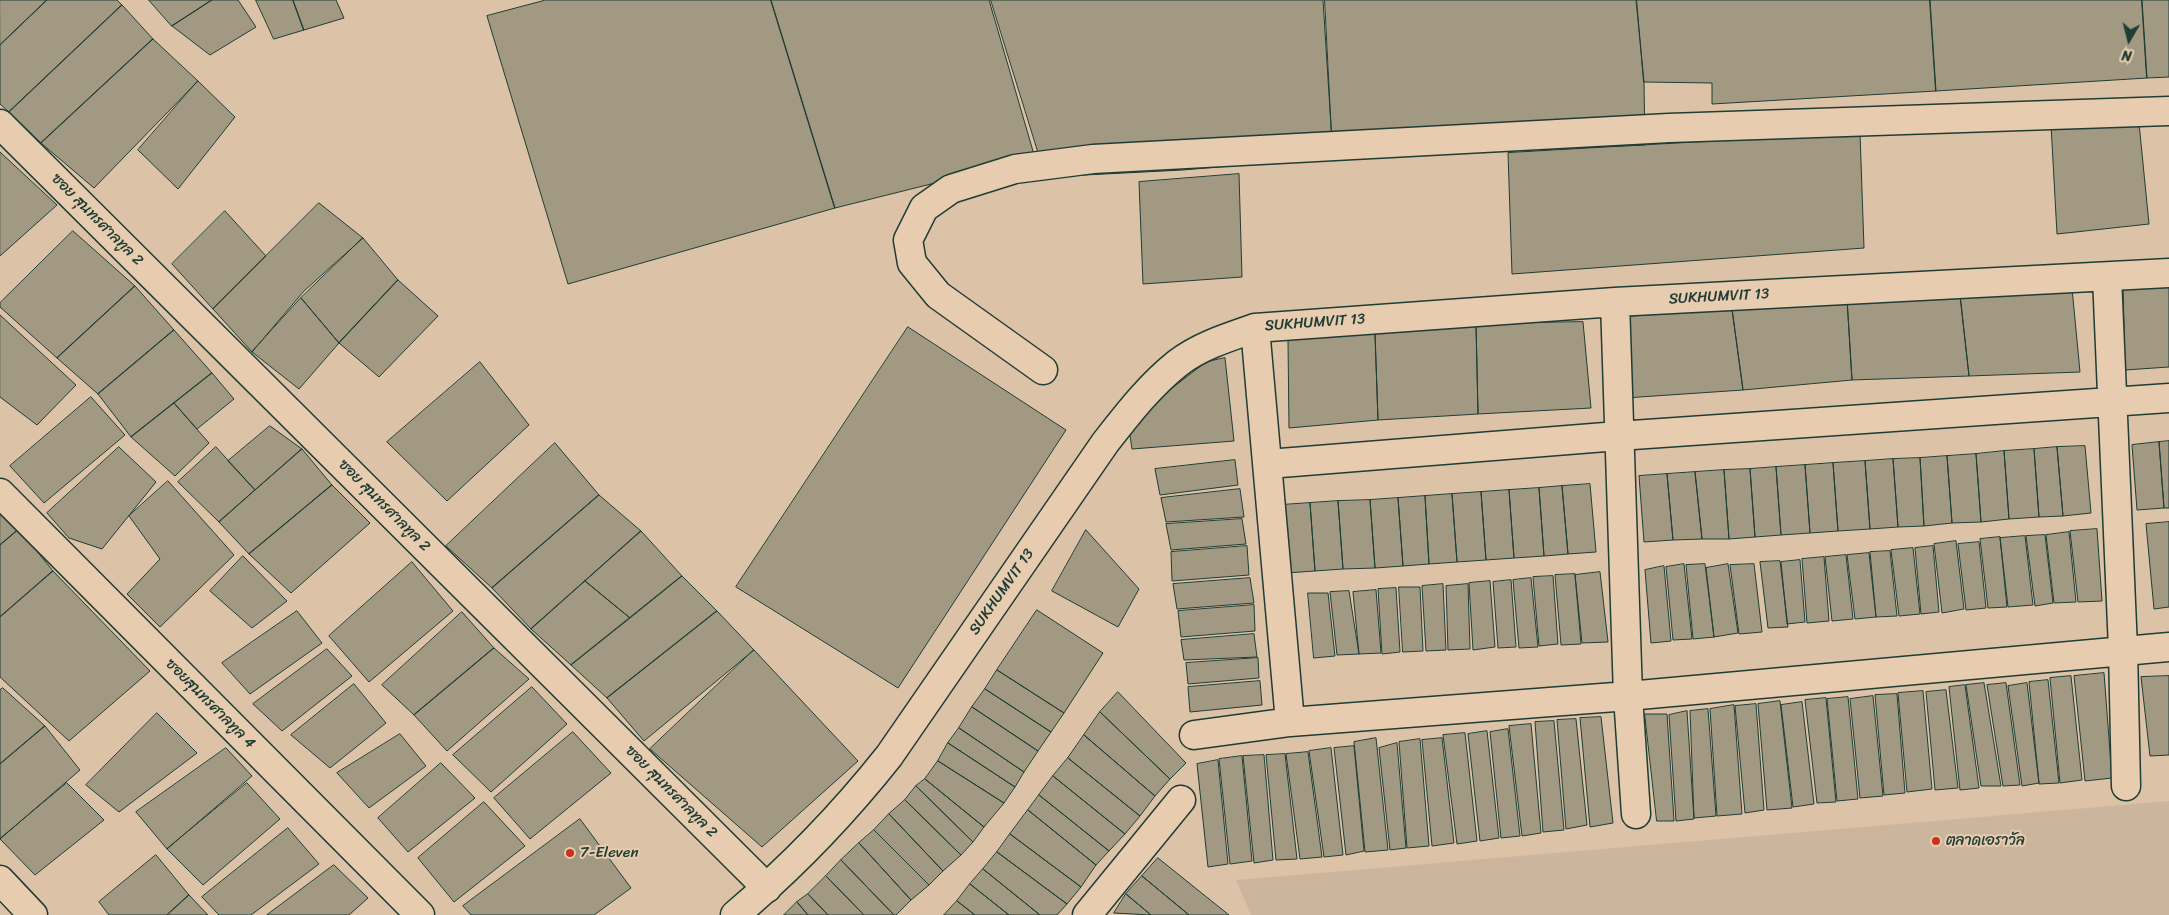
<!DOCTYPE html>
<html>
<head>
<meta charset="utf-8">
<style>
  body { margin:0 }
  #map { position:relative; width:2169px; height:915px; overflow:hidden; background:#dcc3a8; font-family:Sriracha,sans-serif }
  canvas { display:block }
  .north { position:absolute; left:2104px; top:15px; width:50px; height:50px; -webkit-text-stroke:4px #e8ccaf; paint-order:stroke; rotate:188deg; font-size:14px; font-weight:700; line-height:20px; text-align:center; color:#1f3d34 }
  .north::after { content:''; display:block; margin:auto; width:18px; height:22px; background:#1f3d34; clip-path:polygon(50% 0,100% 100%,50% 72%,0 100%) }
</style>
</head>
<body>
<div id="map">
<canvas width="2169" height="915"></canvas>
<div class="north">N</div>
</div>
<script>
const ctx = document.querySelector('canvas').getContext('2d');
ctx.lineJoin = 'round';
function fillPath(path, color) {
  ctx.fillStyle = color;
  ctx.fill(path, 'evenodd');
}
function strokePath(path, color, width, dash) {
  ctx.strokeStyle = color;
  ctx.lineWidth = width;
  ctx.lineCap = dash ? 'butt' : 'round';
  ctx.setLineDash(dash || []);
  ctx.stroke(path);
}
function write(font, color, halo, rows, align = 'center') {
  ctx.font = font + ' Sriracha,"Playpen Sans Thai",sans-serif';
  ctx.lineWidth = 4;
  ctx.setLineDash([]);
  ctx.textBaseline = 'middle';
  ctx.strokeStyle = halo;
  ctx.fillStyle = color;
  for (const [text, x, y, turn = 0] of rows) {
    ctx.save();
    ctx.translate(x, y);
    ctx.rotate((+turn || 0) * Math.PI / 180);
    ctx.textAlign = isNaN(turn) ? turn : align;
    if (halo) ctx.strokeText(text, 0, 0);
    ctx.fillText(text, 0, 0);
    ctx.restore();
  }
}
fillPath(new Path2D(`
  M2169 801V915H1251L1236 880Z`), '#cbb69d');
const building = new Path2D(`
  M0 0H47L0 45Z
  M47 0H117L122 5 9 112 0 104V45Z
  M149 0H212L172 26Z
  M212 0H238L256 27 210 55 172 26Z
  M256 0H293L304 30 274 39Z
  M293 0H336L344 18 304 30Z
  M546 0H771L835 208 568 284 487 16Z
  M771 0H989L1035 158 835 208Z
  M991 0H1323L1333 157 1183 170 1046 177Z
  M1325 0H1636L1644 82 1645 145 1333 157Z
  M1637 0H1930L1936 91 1712 104V83L1644 82Z
  M1930 0H2142L2147 78 1936 91Z
  M2142 0H2169V77L2147 78Z
  M122 5 153 39 41 143 9 112Z
  M153 39 198 81 94 188 41 143Z
  M198 81 235 117 178 189 138 150Z
  M2139 123 2149 224 2057 234 2051 125Z
  M1860 133 1864 248 1512 274 1508 153Z
  M0 152 57 205 0 256Z
  M1239 174 1242 277 1143 284 1139 182Z
  M319 203 363 238 304 291 252 352 213 309Z
  M225 211 266 256 213 309 172 264Z
  M73 231 135 286 57 358 0 307V303Z
  M363 238 398 280 339 343 301 298Z
  M398 280 438 316 379 377 339 343Z
  M2169 284V367L2125 370 2123 288Z
  M135 286 174 330 98 394 57 358Z
  M2072 288 2080 372 1969 376 1960 295Z
  M1960 295 1969 376 1852 380 1847 299Z
  M301 298 339 343 299 389 252 352Z
  M1847 299 1852 380 1743 390 1732 309Z
  M1732 309 1743 390 1625 398 1624 317Z
  M0 315 76 385 37 425 0 397Z
  M1583 322 1591 408 1478 414 1476 324Z
  M1476 324 1478 414 1378 420 1375 334Z
  M908 327 1066 430 898 688 736 587Z
  M174 330 212 373 131 437 98 394Z
  M1375 334 1378 420 1289 428 1288 340Z
  M1225 358 1234 441 1132 449 1129 429 1155 401 1206 362Z
  M480 362 529 425 447 501 387 442Z
  M212 373 234 399 197 429 174 403Z
  M91 397 125 435 44 503 10 466Z
  M174 403 209 443 175 476 131 437Z
  M270 426 302 449 255 490 228 461Z
  M2169 441V508H2164L2159 442Z
  M2159 442 2164 508 2137 510 2132 445Z
  M555 443 599 495 492 588 446 546Z
  M2085 446 2091 513 2063 516 2057 447Z
  M119 447 156 482 102 549 69 538 47 513Z
  M216 447 255 490 219 522 178 482Z
  M2057 447 2063 516 2039 517 2034 449Z
  M302 449 332 485 249 554 219 522Z
  M2034 449 2039 517 2009 519 2004 451Z
  M2004 451 2009 519 1981 522 1976 454Z
  M1976 454 1981 522 1952 523 1947 456Z
  M1947 456 1952 523 1924 526 1920 458Z
  M1920 458 1924 526 1898 527 1893 459Z
  M1893 459 1898 527 1870 529 1865 461Z
  M1235 460 1238 485 1160 495 1155 469Z
  M1865 461 1870 529 1838 531 1833 463Z
  M1833 463 1838 531 1810 533 1805 465Z
  M1805 465 1810 533 1781 535 1776 467Z
  M1776 467 1781 535 1755 537 1750 469Z
  M1750 469 1755 537 1729 539 1724 470Z
  M1724 470 1729 539H1702L1695 472Z
  M1695 472 1702 539 1673 540 1667 474Z
  M1667 474 1673 540 1644 542 1639 476Z
  M168 481 234 555 160 627 127 594 160 559 129 516Z
  M1590 484 1596 552 1568 554 1562 486Z
  M332 485 370 523 291 593 249 554Z
  M1562 486 1568 554 1544 556 1539 488Z
  M1539 488 1544 556 1514 558 1509 490Z
  M1240 489 1244 517 1166 522 1161 498Z
  M1509 490 1514 558 1486 560 1481 492Z
  M1481 492 1486 560 1457 562 1452 494Z
  M1452 494 1457 562 1429 564 1425 496Z
  M599 495 641 531 531 629 492 588Z
  M1425 496 1429 564 1403 566 1398 498Z
  M1398 498 1403 566 1375 568 1370 500Z
  M1370 500 1375 568 1343 569 1338 501Z
  M1338 501 1343 569 1315 571 1310 503Z
  M1310 503 1315 571 1286 573 1281 505Z
  M0 509 19 529 0 545Z
  M1242 519 1246 544 1171 550 1166 524Z
  M2169 522V607L2154 609 2146 524Z
  M19 529 53 571 0 617V545Z
  M2097 529 2102 601 2078 602 2070 531Z
  M1086 530 1139 589 1118 627 1052 591Z
  M641 531 682 576 630 618 585 581Z
  M2069 532 2076 602 2054 603 2046 535Z
  M2045 535 2053 603 2035 606 2026 536Z
  M2025 536 2033 605 2008 607 2000 538Z
  M2000 537 2007 607 1988 608 1980 539Z
  M1956 541 1964 609 1942 613 1934 544Z
  M1979 542 1986 608 1966 610 1958 544Z
  M1247 546 1249 575 1172 581 1171 552Z
  M1933 546 1939 612 1921 614 1915 548Z
  M1913 548 1920 614 1899 616 1891 550Z
  M1890 551 1897 616 1876 617 1870 552Z
  M1869 553 1876 617 1855 619 1847 555Z
  M1846 555 1853 619 1832 621 1825 557Z
  M243 556 287 601 252 628 210 591Z
  M1824 557 1829 621 1807 623 1802 559Z
  M1800 560 1805 622 1787 624 1781 562Z
  M1780 561 1788 627 1768 628 1760 562Z
  M412 562 453 611 369 682 329 636Z
  M1684 564 1692 639 1673 640 1666 567Z
  M1705 564 1714 637 1693 639 1686 565Z
  M1728 564 1738 633 1714 637 1706 568Z
  M1754 564 1762 632 1739 634 1730 565Z
  M1664 566 1671 641 1651 643 1645 570Z
  M53 571 150 671 69 741 0 677V617Z
  M1600 572 1608 642 1582 643 1575 575Z
  M1575 574 1581 644 1561 645 1555 575Z
  M682 576 717 611 607 698 571 665Z
  M1553 576 1558 644 1539 646 1533 577Z
  M1250 578 1254 603 1177 609 1173 584Z
  M1531 578 1538 647 1519 648 1513 580Z
  M1511 580 1516 647 1498 648 1493 582Z
  M585 581 630 618 571 665 531 629Z
  M1490 581 1495 647 1473 650 1469 583Z
  M1443 584 1446 650 1426 651 1422 586Z
  M1468 584 1470 649 1448 650 1446 586Z
  M1399 587H1420L1423 651 1403 652Z
  M1396 588 1400 652 1382 654 1378 589Z
  M1376 590 1381 653 1359 654 1353 592Z
  M1349 591 1359 654 1337 655 1330 592Z
  M1308 593H1328L1335 656 1314 658Z
  M1254 605 1255 631 1181 637 1178 611Z
  M1037 610 1103 653 1064 713 997 670Z
  M297 611 322 643 250 694 222 663Z
  M717 611 754 650 644 741 607 698Z
  M462 612 494 648 414 715 382 685Z
  M1254 634 1257 657 1184 660 1181 640Z
  M494 648 529 679 447 751 414 715Z
  M327 649 352 676 282 731 253 704Z
  M754 650 858 761 762 847 650 749Z
  M1258 658 1259 678 1188 684 1186 663Z
  M997 670 1064 713 1051 732 985 689Z
  M2104 673 2112 778 2085 781 2074 676Z
  M2071 676 2082 780 2060 783 2050 678Z
  M2169 676V755L2150 756 2141 677Z
  M2048 680 2059 783 2039 784 2029 682Z
  M1260 681 1262 705 1190 712 1188 687Z
  M1984 683 2001 786H1981L1966 685Z
  M2006 683 2020 785 2003 786 1987 685Z
  M2027 683 2039 783 2022 786 2008 686Z
  M354 684 386 723 330 768 291 735Z
  M1965 685 1979 788 1960 790 1949 687Z
  M532 687 567 724 491 792 453 755Z
  M3 688 45 726 0 764V690Z
  M985 689 1051 732 1038 751 972 707Z
  M1946 690 1958 788 1935 790 1926 692Z
  M1923 691 1932 789 1907 792 1898 693Z
  M1118 692 1186 763 1170 779 1100 712Z
  M1897 694 1905 793 1884 795 1875 695Z
  M1873 696 1883 796 1860 798 1850 699Z
  M1848 697 1858 799 1837 801 1827 699Z
  M1826 698 1836 802 1817 803 1805 700Z
  M1780 701 1792 808 1767 810 1758 704Z
  M1802 702 1814 804 1793 807 1781 705Z
  M1756 704 1764 810 1745 813 1735 706Z
  M1734 705 1742 814 1717 816 1710 709Z
  M972 707 1038 751 1024 772 959 728Z
  M1708 709 1716 816 1694 818 1690 711Z
  M1687 711 1694 819 1676 821 1669 715Z
  M1100 712 1170 779 1155 796 1084 735Z
  M157 713 197 753 119 812 86 785Z
  M1645 714H1667L1674 821H1657Z
  M1601 717 1613 823 1590 827 1580 718Z
  M1576 719 1587 825 1566 829 1557 720Z
  M1554 721 1564 830 1543 832 1535 722Z
  M1531 724 1541 833 1522 836 1509 726Z
  M45 726 80 770 0 839V764Z
  M959 728 1024 772 1015 787 948 743Z
  M1508 729 1520 836 1501 838 1490 732Z
  M1487 731 1499 838 1480 841 1468 734Z
  M573 732 611 773 530 839 494 798Z
  M1465 733 1477 841 1457 844 1443 735Z
  M400 734 426 766 369 808 337 773Z
  M1084 735 1155 796 1140 816 1068 758Z
  M1376 738 1388 850 1365 852 1354 742Z
  M1442 738 1454 843 1432 846 1422 740Z
  M1420 739 1429 846 1407 848 1399 742Z
  M948 743 1015 787 1004 803 938 761Z
  M1397 743 1406 848 1390 850 1379 748Z
  M1354 746 1364 851 1346 855 1334 748Z
  M226 748 252 776 167 849 136 812Z
  M1331 748 1343 855 1324 857 1309 751Z
  M1308 752 1322 857 1300 859 1286 754Z
  M1285 754 1297 859 1276 860 1266 755Z
  M1264 755 1273 860 1254 863 1243 756Z
  M1242 756 1252 861 1230 864 1219 759Z
  M1068 758 1140 816 1125 834 1053 776Z
  M1218 760 1228 864 1208 867 1197 764Z
  M938 761 1004 803 984 827 925 779Z
  M441 763 475 798 408 852 378 818Z
  M1053 776 1125 834 1109 851 1039 795Z
  M925 779 984 827 973 842 916 786Z
  M67 783 104 820 35 875 0 839Z
  M247 783 280 819 203 885 167 849Z
  M916 786 973 842 961 855 905 800Z
  M1039 795 1109 851 1096 865 1028 810Z
  M905 800 961 855 943 871 889 814Z
  M484 802 525 846 454 902 418 858Z
  M1028 810 1096 865 1081 887 1010 834Z
  M889 814 943 871 929 885 874 830Z
  M580 819 631 888 594 915H471L463 906Z
  M288 828 319 864 251 915H219L202 897Z
  M874 830 929 885 911 900 859 843Z
  M1010 834 1081 887 1067 904 997 852Z
  M859 843 911 900 896 915H894L841 860Z
  M997 852 1067 904 1057 915H1040L983 869Z
  M156 855 189 895 167 915H109L99 902Z
  M1158 858 1229 915H1189L1142 876Z
  M841 860 894 915H864L826 876Z
  M334 865 368 898 349 915H267Z
  M983 869 1040 915H1009L970 884Z
  M826 876 864 915H828L808 894Z
  M1142 876 1189 915H1151L1126 894Z
  M970 884 1009 915H975L957 901Z
  M808 894 828 915H808L797 902Z
  M1126 894 1151 915 1114 913Z
  M189 895 208 915H167Z
  M957 901 975 915H944Z
  M797 902 808 915H784Z`);
fillPath(building, '#a29983');
strokePath(building, '#1f3d34', 1);
const minor = new Path2D(`
  M0 124 767 888
  M2107 277 2123 649 2126 786
  M1615 302 1628 696 1636 814
  M1255 328 1290 722
  M1043 370 938 295 912 263 908 240 924 208 951 189 1015 169 1093 159 1669 128 2169 111
  M1268 464 1618 436 2169 398
  M0 493 420 915
  M1194 735 1290 722 1628 696 2169 647
  M0 880 33 915
  M735 915C792 867 843 814 889 756L1105 443C1127 415 1149 386 1178 363 1200 346 1229 337 1255 328L1615 302 2169 273
  M1087 915 1181 800`);
strokePath(minor, '#1f3d34', 31);
strokePath(minor, '#e8ccaf', 28);
for (const [x, y, r, color] of [
  [1936,841,5,"#c8321e"],
  [570,853,5,"#c8321e"]
]) {
  const dot = new Path2D();
  dot.arc(x, y, r, 0, 2 * Math.PI);
  ctx.fillStyle = color;
  ctx.fill(dot);
  strokePath(dot, '#e8ccaf', 2);
}
write('15px', '#1f3d34', '#e8ccaf', [
  ["ซอย สุนทรศาลทูล 2",97,220,45],
  ["SUKHUMVIT 13",1719,297,-3],
  ["SUKHUMVIT 13",1315,323,-4],
  ["ซอย สุนทรศาลทูล 2",384,506,45],
  ["SUKHUMVIT 13",1002,592,-55],
  ["ซอยสุนทรศาลทูล 4",210,704,45],
  ["ซอย สุนทรศาลทูล 2",671,792,45]
]);
write('15px', '#1f3d34', '#e8ccaf', [
  ["ตลาดเอราวัล",1946,841],
  ["7-Eleven",580,853]
], 'left');
</script>
</body>
</html>
